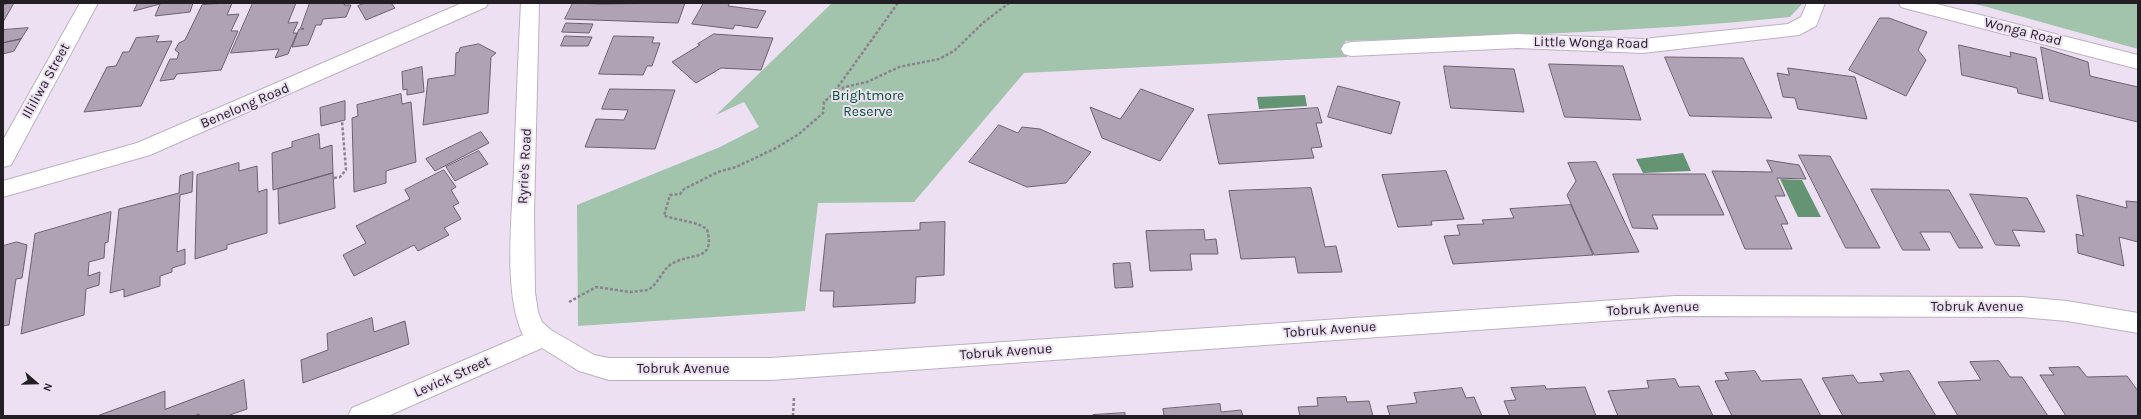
<!DOCTYPE html>
<html>
<head>
<meta charset="utf-8">
<style>
  body { margin:0 }
  #map { position:relative; width:2141px; height:419px; overflow:hidden; background:#ede0f2; font-family:Karla,sans-serif }
  canvas { display:block }
  .frame { position:absolute; inset:0; border:4px solid #221e24; pointer-events:none }
  .north { position:absolute; left:16px; top:363px; width:40px; height:40px; -webkit-text-stroke:3px #ede0f2; paint-order:stroke; rotate:110deg; font-size:11px; font-weight:700; line-height:16px; text-align:center; color:#221e24 }
  .north::after { content:''; display:block; margin:auto; width:14px; height:18px; background:#221e24; clip-path:polygon(50% 0,100% 100%,50% 72%,0 100%) }
</style>
</head>
<body>
<div id="map">
<canvas width="2141" height="419"></canvas>
<div class="frame"></div>
<div class="north">N</div>
</div>
<script>
const ctx = document.querySelector('canvas').getContext('2d');
ctx.lineJoin = 'round';
function fillPath(path, color) {
  ctx.fillStyle = color;
  ctx.fill(path, 'evenodd');
}
function strokePath(path, color, width, dash) {
  ctx.strokeStyle = color;
  ctx.lineWidth = width;
  ctx.lineCap = dash ? 'butt' : 'round';
  ctx.setLineDash(dash || []);
  ctx.stroke(path);
}
function write(font, color, halo, rows, align = 'center') {
  ctx.font = font + ' Karla,sans-serif';
  ctx.lineWidth = 4;
  ctx.setLineDash([]);
  ctx.textBaseline = 'middle';
  ctx.strokeStyle = halo;
  ctx.fillStyle = color;
  for (const [text, x, y, turn = 0] of rows) {
    ctx.save();
    ctx.translate(x, y);
    ctx.rotate((+turn || 0) * Math.PI / 180);
    ctx.textAlign = isNaN(turn) ? turn : align;
    if (halo) ctx.strokeText(text, 0, 0);
    ctx.fillText(text, 0, 0);
    ctx.restore();
  }
}
fillPath(new Path2D(`
  M832 3H1803L1790 17C1642 32 1493 36 1345 41L1347 57 1024 73 914 202 818 203 805 311 578 326 577 205 720 147 759 127 744 102 716 115Z
  M1970 3H2138V49L1987 7Z`), '#a2c3ac');
fillPath(new Path2D(`
  M1305 95 1307 106 1259 109 1257 97Z
  M1683 153 1691 171 1643 173 1636 159Z
  M1780 179 1802 180 1821 217H1798Z`), '#659475');
const building = new Path2D(`
  M14 3 3 22V5Z
  M138 3H193L190 12 155 16 160 4 134 11Z
  M232 3 227 15 239 14 231 31H238L221 70 177 74 174 79 160 81 170 59H177L179 53 175 50 179 43 185 40 202 5Z
  M253 3H296L288 23 298 22 293 33H297L288 54 275 58 279 49 231 53Z
  M310 3H345L344 5H351L346 17 323 19 321 25H316L308 45 292 47 299 29H304L301 28Z
  M366 3H391L395 8 366 20 358 6Z
  M573 3 602 4 685 3 678 23 565 19Z
  M704 3H730L728 6 766 11 757 28 735 25 733 29 692 24Z
  M1880 18H1889L1927 32 1918 50 1926 60 1906 96 1849 70Z
  M566 23 593 24 589 33 562 32Z
  M28 28 21 39 3 43V30Z
  M714 34 773 38 761 70 721 68 696 83 672 62 700 45 698 44Z
  M159 36 156 42 172 41 141 106 84 112 107 67 116 66 123 52H129L136 38Z
  M565 36 592 37 588 46H561Z
  M614 36 654 37 652 43H660L652 66H647L643 75 599 74Z
  M21 39 14 51 3 54V43Z
  M479 44 496 53 491 57 488 113 423 125 428 79 455 75 456 53 459 52 460 48Z
  M1959 45 2011 57 2010 52 2036 58 2043 99 2018 93 2017 88 1962 75Z
  M2041 47 2088 62 2090 76 2138 87V122L2050 101Z
  M1665 57 1743 58 1772 118 1690 116Z
  M1549 64 1623 66 1641 120 1565 117Z
  M1444 66 1514 69 1524 112 1451 108Z
  M422 67 424 92 407 95V89L403 90 402 72Z
  M1788 68 1855 77 1867 119 1798 109 1795 98 1783 97 1777 73 1789 75Z
  M1338 86 1400 102 1391 134 1328 117Z
  M610 89 675 90 655 149 585 147 596 119 624 120 628 110 602 109Z
  M1141 89 1194 109 1160 161 1102 138 1090 107 1120 119Z
  M401 94 402 104 411 102 416 162 386 171V183L354 192 352 118 358 116 357 105Z
  M345 101V120L321 126 320 108Z
  M1318 108 1322 123H1316L1322 147 1311 148 1314 158 1219 164 1208 115Z
  M999 125 1018 133 1022 127 1040 129 1091 152 1066 183 1027 187 969 162Z
  M481 132 489 143 435 171 426 159Z
  M319 134 320 149 332 145 333 173 273 190 272 153 292 147V142Z
  M479 151 488 164 455 181 446 167Z
  M1799 155 1830 156 1880 248H1846Z
  M1767 160 1799 165 1806 179 1777 178 1785 196H1775L1788 224H1781L1792 249H1745L1712 171 1772 172Z
  M1596 162 1639 252 1594 255 1567 195 1576 181 1568 163Z
  M239 163V171L257 166 258 192 267 189V233L227 245V249L195 259 197 175Z
  M444 170 456 187 451 190 459 203 453 206 461 219 444 228 449 235 418 251 414 245 354 276 343 255 366 243 356 226 410 199 405 190Z
  M1446 171 1464 219 1431 221 1432 225 1398 227 1382 175Z
  M193 172 192 192 180 195 177 252 185 249V264L172 268V272L160 276V286L124 297V289L110 293 119 209 179 193 180 176Z
  M333 173 335 208 279 224 278 189Z
  M1613 174H1705L1724 215H1652L1658 229 1633 228Z
  M1311 188 1325 247 1336 246 1342 272 1298 273 1295 257 1241 259 1229 191Z
  M1871 189 1949 190 1983 248H1959L1950 232H1920L1930 250H1903Z
  M1970 194 2027 198 2045 232 2012 230 2020 246 1996 245Z
  M2077 195 2127 208 2126 201 2138 202V242L2119 237 2124 266 2078 253 2076 234 2083 236Z
  M1571 205 1593 255 1453 264 1444 236 1460 235 1457 225 1484 224 1482 220 1514 218 1510 209Z
  M111 212 108 242 105 243 104 258 89 262 88 276 100 272 99 285 86 289 84 315 21 334 35 234Z
  M945 222 944 275 916 277 915 303 833 307 834 291H820L826 234 920 230V223Z
  M1204 230 1205 240 1216 239 1218 254H1190L1192 270 1150 271 1146 231Z
  M17 242 27 245 22 278 16 279 9 325 3 326V246Z
  M1130 263 1133 287 1115 288 1113 264Z
  M372 318 374 332 405 321 409 344 303 383 301 360 328 350 327 334Z
  M1999 361 2010 377H2022L2048 416H1958L1938 382 1981 380 1970 362Z
  M2079 367 2087 377 2127 376 2138 391V416H2066L2040 375H2054L2049 368Z
  M1755 371 1761 381 1801 379 1821 416H1732L1715 381 1729 380 1725 373Z
  M1909 371 1936 416H1843L1822 378 1853 375 1858 383 1884 381 1880 374Z
  M1675 379 1679 387 1699 386 1713 416H1618L1608 391 1649 388 1647 381Z
  M244 380 247 409 227 416H200L199 414 194 416H97L165 391V409Z
  M1545 386 1546 389 1585 387 1596 416H1510L1504 401 1516 400 1511 388Z
  M1462 388 1466 398 1474 397 1482 416H1390L1387 406 1417 403 1414 393Z
  M1346 397 1347 402 1369 401 1373 416H1300L1298 407 1318 406 1317 398Z
  M1220 404 1221 412 1241 410 1243 416H1164L1163 409Z
  M1125 413V416H1093V415Z`);
fillPath(building, '#afa2b4');
strokePath(building, '#6c6070', 1);
const minor = new Path2D(`
  M80 3H98L11 165 3 167V140Z
  M462 3H488L486 7 150 155 3 197V181L137 143Z
  M521 3H539L534 214 535 292 538 312 542 322 551 330 594 355 609 358H771L1675 296 2021 297 2067 301 2138 313V333L2067 321 2021 317 1675 316 771 380H609L579 371 542 348 388 416H348L352 408 523 335C503 293 512 216 514 170 516 114 518 59 521 3Z
  M1807 3H1825L1816 26 1799 35 1643 53 1517 48 1351 56 1344 54 1341 49 1344 44 1351 42 1517 34 1643 39 1788 24 1801 17Z
  M1899 3H1933L2138 55V69L1908 9 1901 7Z`);
strokePath(minor, '#bdb0c2', 2);
strokePath(new Path2D(`
  M835 91 898 3
  M334 178 340 177 346 170 342 121
  M569 302 596 287 630 292 648 290C658 284 661 272 670 265 690 251 716 264 707 229L698 224 664 216 670 195 680 194 684 189 718 172 736 167 776 148 799 134 823 113 824 102 835 92 845 87 867 82 899 67 939 59 954 51 984 22 1009 3
  M793 416 794 397`), '#8b828e', 2.5, [3, 2]);
fillPath(minor, '#fff');
write('14px', '#221e24', '#ede0f2', [
  ["Wonga Road",2023,32,14],
  ["Little Wonga Road",1591,43,1],
  ["Illiliwa Street",46,81,-61],
  ["Benelong Road",245,106,-23],
  ["Ryrie's Road",525,166,-87],
  ["Tobruk Avenue",1977,307],
  ["Tobruk Avenue",1653,309,-3],
  ["Tobruk Avenue",1330,330,-4],
  ["Tobruk Avenue",1006,352,-4],
  ["Tobruk Avenue",683,369],
  ["Levick Street",452,377,-24]
]);
write('14px', '#005730', '#ede0f2', [
  ["Brightmore",868,96],
  ["Reserve",868,112]
]);
</script>
</body>
</html>
